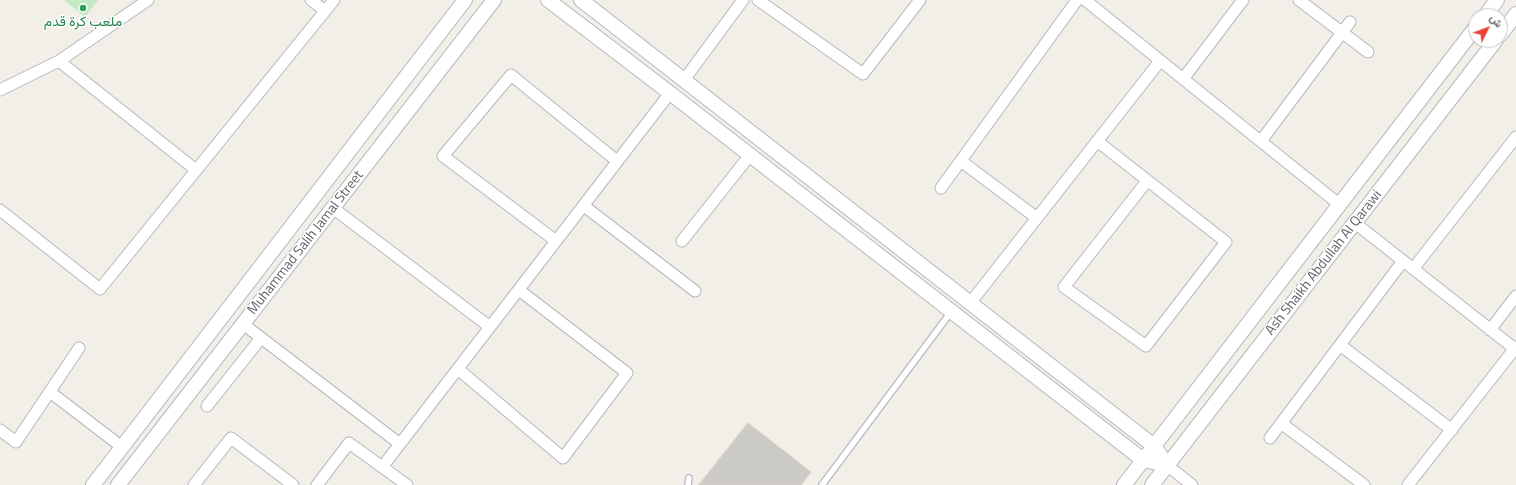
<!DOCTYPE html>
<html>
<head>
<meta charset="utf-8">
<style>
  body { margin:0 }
  #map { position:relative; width:1516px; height:485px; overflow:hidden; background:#f1efe8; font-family:"Titillium Web",Vazirmatn,sans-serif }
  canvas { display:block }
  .north { position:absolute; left:1468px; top:8px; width:40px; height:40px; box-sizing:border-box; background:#fff; border:1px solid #bfc1c3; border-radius:50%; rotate:48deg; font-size:11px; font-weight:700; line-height:16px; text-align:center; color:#5f6368 }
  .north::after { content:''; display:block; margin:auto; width:14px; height:18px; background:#ea4335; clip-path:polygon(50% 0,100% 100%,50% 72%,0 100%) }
</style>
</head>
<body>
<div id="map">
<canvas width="1516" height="485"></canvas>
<div class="north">ش</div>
</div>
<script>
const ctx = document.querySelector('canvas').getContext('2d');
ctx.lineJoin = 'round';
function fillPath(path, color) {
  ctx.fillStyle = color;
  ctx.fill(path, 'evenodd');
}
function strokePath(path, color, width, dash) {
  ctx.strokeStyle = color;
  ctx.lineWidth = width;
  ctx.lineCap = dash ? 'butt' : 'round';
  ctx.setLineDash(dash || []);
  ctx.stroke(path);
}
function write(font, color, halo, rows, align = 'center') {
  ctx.font = font + ' "Titillium Web",Vazirmatn,sans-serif';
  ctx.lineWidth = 3;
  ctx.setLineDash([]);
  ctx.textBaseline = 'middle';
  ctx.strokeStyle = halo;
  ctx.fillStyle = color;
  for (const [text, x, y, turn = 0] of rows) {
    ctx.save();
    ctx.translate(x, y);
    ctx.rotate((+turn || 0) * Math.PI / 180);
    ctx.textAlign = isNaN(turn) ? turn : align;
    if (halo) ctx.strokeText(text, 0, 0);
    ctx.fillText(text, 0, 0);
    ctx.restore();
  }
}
fillPath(new Path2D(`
  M64 0H98L85 17Z`), '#c5e8c5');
const building = new Path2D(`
  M748 423 811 472 801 485H699Z`);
fillPath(building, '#cccac5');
strokePath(building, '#d6d1c6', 1);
const service = new Path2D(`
  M688 485 689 478
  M822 485 951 312`);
const minor = new Path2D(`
  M311 0 325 11
  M758 0 863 74 920 0
  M1085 0 1340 205
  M1299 0 1368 52
  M59 61 196 170
  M1183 79 1243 0
  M684 80 743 0
  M0 90 59 61 148 0
  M1097 141 1226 242 1146 346 1064 287 1147 181
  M1261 141 1350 22
  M961 161 1037 218
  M941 188 1077 0
  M584 206 695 291
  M333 208 490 327
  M0 210 100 289 334 0
  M1355 223 1515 349
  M556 241 443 156 511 75 617 161
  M682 241 750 155
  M1413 269 1516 137
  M971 302 1160 61
  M243 324 400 444
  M1490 330 1516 296
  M1340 345 1452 430
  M458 369 563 458 627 373 519 290
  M50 392 122 447
  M207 406 261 338
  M1281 423 1364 485
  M0 430 16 442 79 348
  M1270 438 1403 261
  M1167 465 1192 485
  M383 466 670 93
  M194 485 231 438 293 485
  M317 485 349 443 407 485
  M1408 485 1516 347`);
const tertiary = new Path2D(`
  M548 0 670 93 1143 460 1167 465
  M581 0 1154 446 1167 465
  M1485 16 1497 0
  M1500 35 1516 14
  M93 485 465 0
  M118 485 494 0
  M1124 485 1476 27
  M1152 485 1496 40`);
strokePath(service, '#b5b8bc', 8);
strokePath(minor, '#b5b8bc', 13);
strokePath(tertiary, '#b5b8bc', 16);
strokePath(service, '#fff', 5.5);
strokePath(minor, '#fff', 11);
strokePath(tertiary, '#fff', 14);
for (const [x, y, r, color] of [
  [83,8,4,"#2e9e5b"]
]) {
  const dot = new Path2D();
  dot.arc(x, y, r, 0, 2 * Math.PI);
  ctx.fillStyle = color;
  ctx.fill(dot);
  strokePath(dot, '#fff', 1.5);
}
write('14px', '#27864d', '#fff', [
  ["ملعب كرة قدم",83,23]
]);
write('14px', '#5f6368', '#fff', [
  ["Muhammad Salih Jamal Street",306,243,-52],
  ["Ash Shaikh Abdullah Al Qarawi",1324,263,-52]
]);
</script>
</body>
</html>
